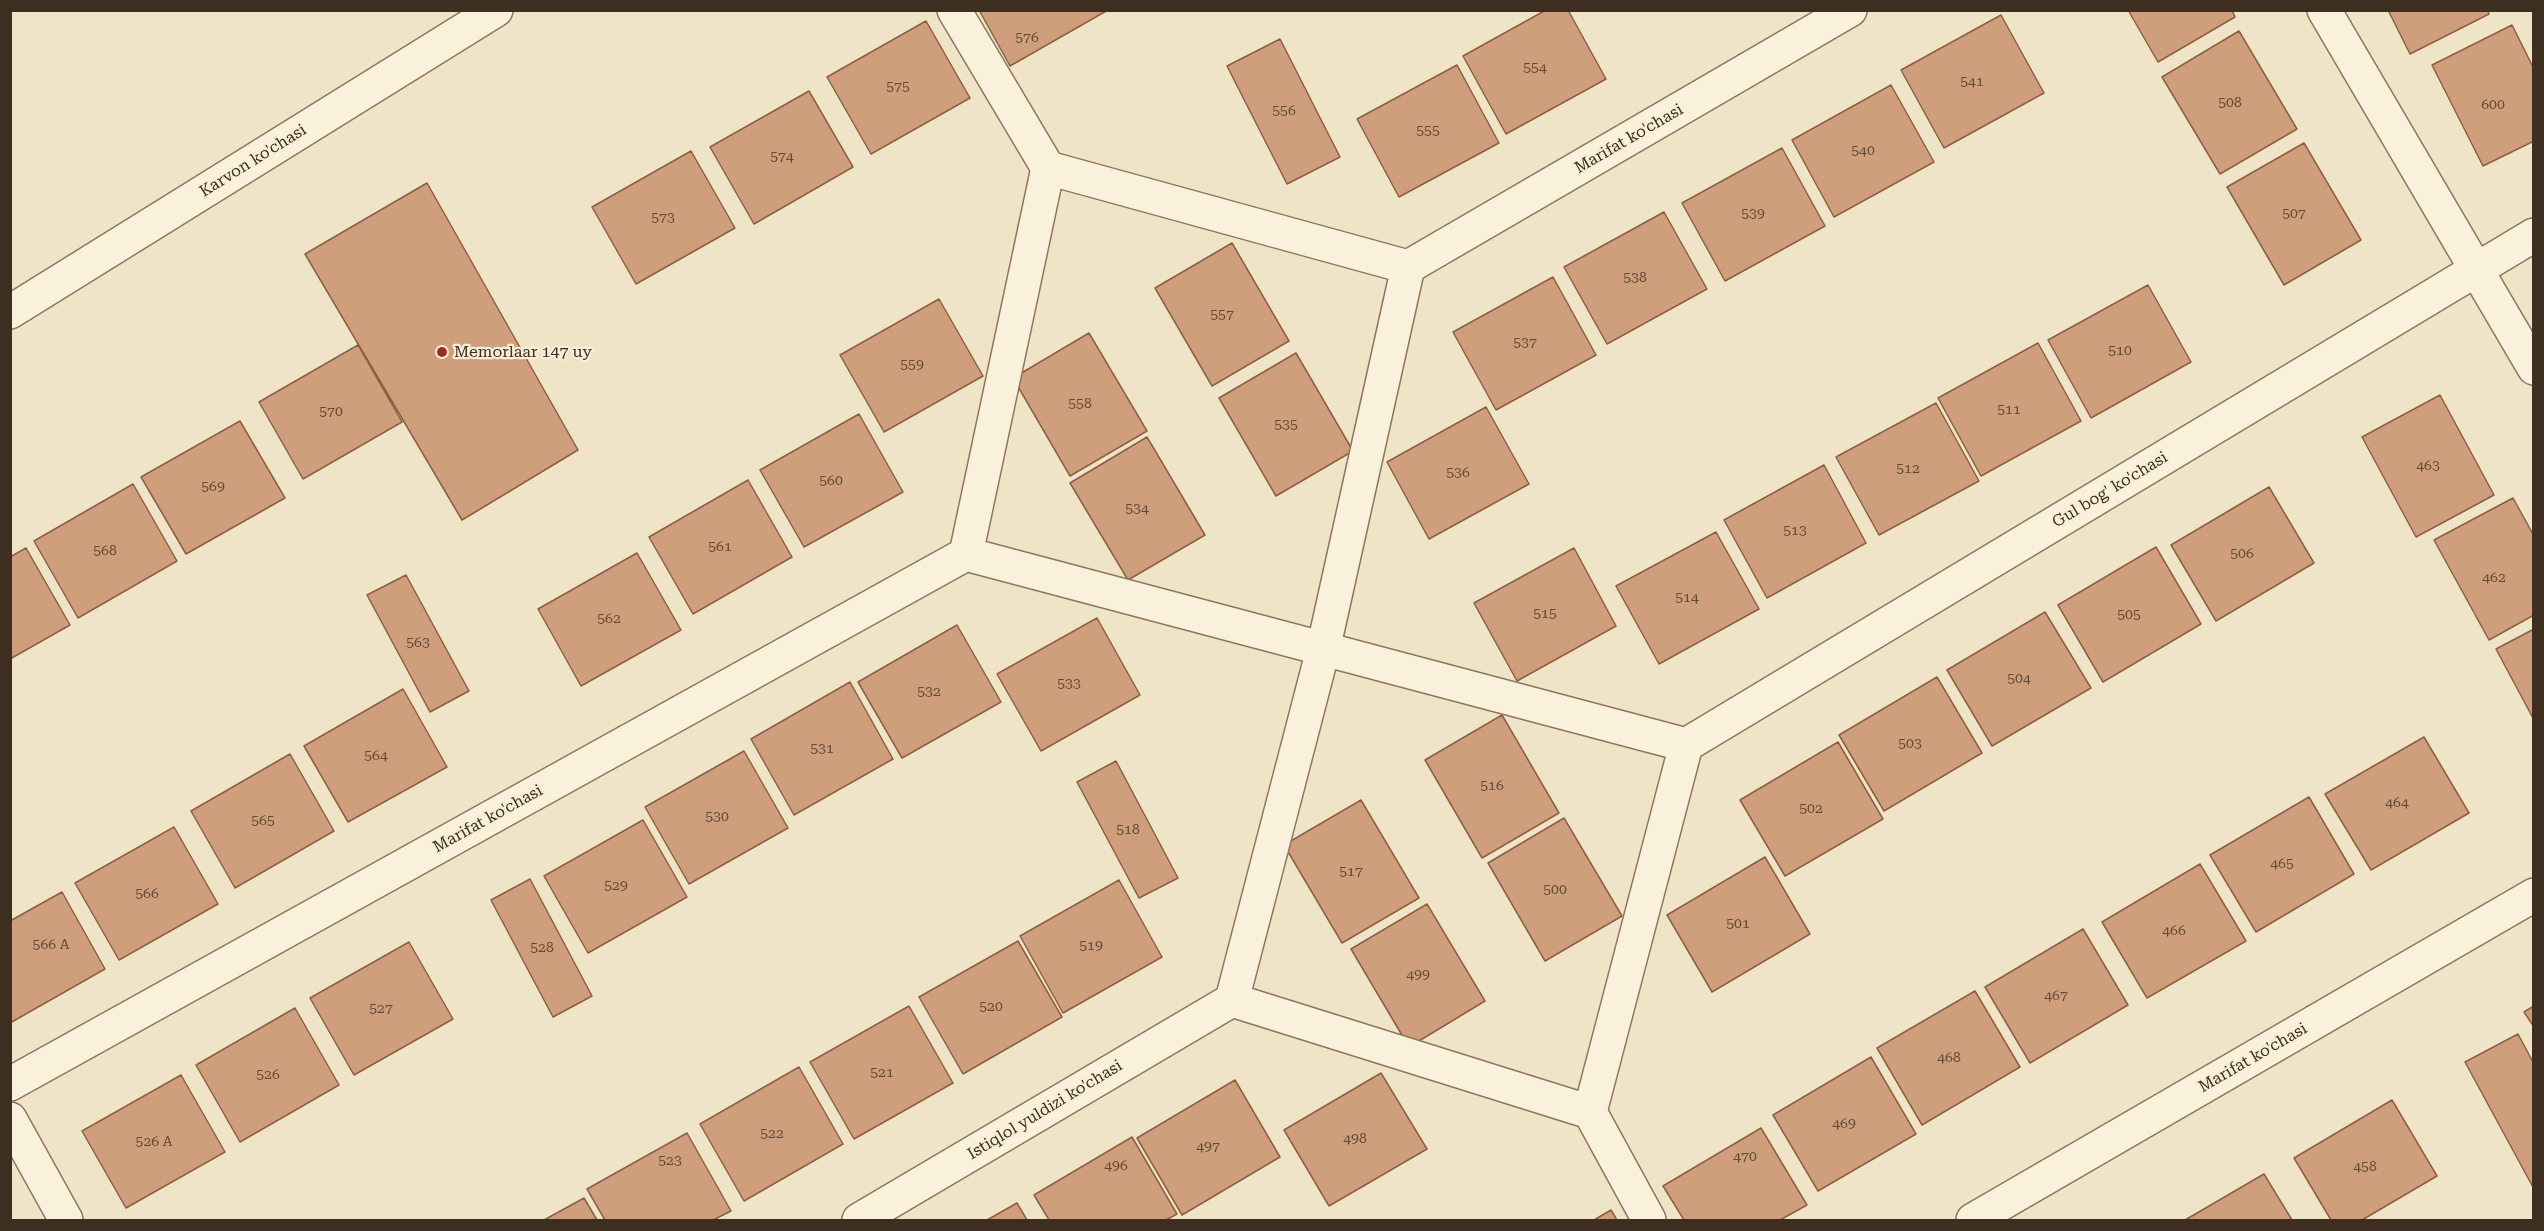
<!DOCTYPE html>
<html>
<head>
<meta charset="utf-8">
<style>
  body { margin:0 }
  #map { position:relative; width:2544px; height:1231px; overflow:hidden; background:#f0e4c8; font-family:"Roboto Serif",serif }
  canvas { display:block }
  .frame { position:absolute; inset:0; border:12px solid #3d2e20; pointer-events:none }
</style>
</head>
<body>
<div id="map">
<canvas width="2544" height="1231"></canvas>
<div class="frame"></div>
</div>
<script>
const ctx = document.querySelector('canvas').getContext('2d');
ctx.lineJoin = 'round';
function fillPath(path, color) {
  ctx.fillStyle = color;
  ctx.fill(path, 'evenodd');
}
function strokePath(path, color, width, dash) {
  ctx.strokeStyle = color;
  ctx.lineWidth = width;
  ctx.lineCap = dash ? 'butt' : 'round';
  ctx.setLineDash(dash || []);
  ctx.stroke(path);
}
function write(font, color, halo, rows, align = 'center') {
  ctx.font = font + ' "Roboto Serif",serif';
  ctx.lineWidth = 4.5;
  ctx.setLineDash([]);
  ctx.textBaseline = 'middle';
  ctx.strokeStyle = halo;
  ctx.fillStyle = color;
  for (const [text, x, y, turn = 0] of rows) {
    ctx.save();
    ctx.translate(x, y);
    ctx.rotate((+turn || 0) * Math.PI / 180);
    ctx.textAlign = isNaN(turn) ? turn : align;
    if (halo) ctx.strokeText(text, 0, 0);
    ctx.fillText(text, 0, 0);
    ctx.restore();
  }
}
const building = new Path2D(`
  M979 10H1108L1010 66Z
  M1546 10H1568L1606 79 1506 134 1463 56Z
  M2128 10H2232L2235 17 2158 62Z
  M2388 10H2488L2489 14 2410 54Z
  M2001 15 2044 93 1944 148 1901 70Z
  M926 21 970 98 871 154 827 77Z
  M2512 25 2534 69V141L2483 166 2432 65Z
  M2239 31 2297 129 2220 174 2162 77Z
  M1280 39 1340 157 1287 184 1227 66Z
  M1457 65 1499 143 1399 197 1357 119Z
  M1891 85 1934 162 1834 217 1792 140Z
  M809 91 853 167 754 224 710 147Z
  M2304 143 2361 240 2284 285 2227 187Z
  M1782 148 1825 226 1725 281 1682 203Z
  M691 151 735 228 636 284 592 207Z
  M427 183 578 450 462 520 305 254Z
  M1664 212 1707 289 1607 344 1564 267Z
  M1232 243 1289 341 1212 386 1155 288Z
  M1553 277 1596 355 1496 410 1453 332Z
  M2148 285 2191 362 2091 418 2048 340Z
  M939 299 983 376 884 432 840 355Z
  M1089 333 1147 431 1070 476 1013 378Z
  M2038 343 2081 421 1981 476 1938 398Z
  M358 345 402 422 303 479 259 402Z
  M1296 353 1353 451 1276 496 1219 398Z
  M2440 395 2494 495 2416 537 2362 437Z
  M1936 403 1979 481 1879 535 1836 457Z
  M1486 407 1529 484 1429 539 1387 462Z
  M859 414 903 492 804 547 760 470Z
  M240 421 285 498 186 554 141 477Z
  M1147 437 1205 535 1128 580 1070 483Z
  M1824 465 1866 543 1767 598 1724 520Z
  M748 480 792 557 693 614 649 537Z
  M133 484 177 561 78 618 34 541Z
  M2269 487 2314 563 2216 621 2171 545Z
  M2513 498 2534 536V615L2489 640 2434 540Z
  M1716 532 1759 609 1659 664 1616 586Z
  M2156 547 2201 624 2103 682 2058 605Z
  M26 548 70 625 10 659V557Z
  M1574 548 1616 626 1517 681 1474 603Z
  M637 553 681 630 581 686 538 609Z
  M406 575 469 691 430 712 367 595Z
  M2045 612 2091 688 1992 746 1947 670Z
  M1097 618 1140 695 1041 751 997 674Z
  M957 625 1001 702 902 758 858 682Z
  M2534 629V720L2496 649Z
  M1937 677 1982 753 1884 811 1839 735Z
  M850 682 893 759 794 815 751 739Z
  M403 689 447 767 348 822 304 746Z
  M1502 715 1559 813 1482 858 1425 760Z
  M2424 737 2469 813 2371 870 2325 794Z
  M1838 742 1883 819 1785 876 1740 800Z
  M744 751 788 828 689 884 645 807Z
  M290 754 334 831 235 888 191 811Z
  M1116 761 1178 878 1139 898 1077 782Z
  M2309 797 2354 874 2256 932 2210 855Z
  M1361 800 1419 898 1342 943 1284 845Z
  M1564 818 1622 916 1545 961 1488 863Z
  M643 820 687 897 588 953 544 876Z
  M174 827 218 904 119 960 75 883Z
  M1765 857 1810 934 1712 992 1667 915Z
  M2200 864 2246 941 2147 998 2102 922Z
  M530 879 592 996 553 1017 491 900Z
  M1119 880 1162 957 1063 1013 1020 936Z
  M62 892 105 969 10 1023V921Z
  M1427 904 1485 1001 1409 1047 1351 949Z
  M2083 929 2128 1005 2030 1063 1985 987Z
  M1018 941 1062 1017 963 1074 919 997Z
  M409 942 453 1019 354 1075 310 998Z
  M1975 991 2020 1067 1922 1125 1877 1048Z
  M909 1006 953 1083 854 1139 810 1062Z
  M2534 1006V1027L2524 1012Z
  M295 1008 339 1085 240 1142 196 1065Z
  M2518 1034 2534 1064V1189L2465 1062Z
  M1871 1057 1916 1134 1818 1191 1773 1115Z
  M799 1067 843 1144 744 1201 700 1124Z
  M1381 1073 1427 1149 1329 1206 1284 1130Z
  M181 1075 225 1152 126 1208 82 1131Z
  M1235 1080 1280 1157 1182 1215 1137 1138Z
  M2392 1100 2437 1176 2362 1220H2331L2294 1158Z
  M1761 1128 1807 1205 1780 1220H1684L1663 1186Z
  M687 1133 731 1211 713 1220H605L587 1189Z
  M1132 1137 1177 1214 1166 1220H1049L1034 1195Z
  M2264 1174 2292 1220H2185Z
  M584 1198 597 1220H544Z
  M1017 1203 1027 1220H987Z
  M1611 1210 1617 1220H1594Z`);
fillPath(building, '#cf9f7d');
strokePath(building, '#8d5f41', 1.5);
const minor = new Path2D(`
  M954 10 1048 168 966 554
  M2324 10 2534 368
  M1048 168 1408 267
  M1408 267 1850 10
  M966 554 1686 745
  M1686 745 2534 235
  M1232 1000 1323 650 1408 267
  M1232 1000 1590 1112
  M10 1084 966 554
  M10 1119 66 1220
  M859 1220 1232 1000
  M1649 1220 1590 1112 1686 745
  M1973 1220 2534 895`);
const tertiary = new Path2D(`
  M10 312 496 10`);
strokePath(minor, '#8d765c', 36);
strokePath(tertiary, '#8d765c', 36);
strokePath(minor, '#faf1dc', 33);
strokePath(tertiary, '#faf1dc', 33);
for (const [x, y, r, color] of [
  [442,352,6,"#9e2a2b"]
]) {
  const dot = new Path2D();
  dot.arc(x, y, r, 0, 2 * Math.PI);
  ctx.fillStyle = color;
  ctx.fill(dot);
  strokePath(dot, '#f7eed8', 2);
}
write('14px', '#624a37', null, [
  ["576",1027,38],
  ["554",1535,68],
  ["541",1972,82],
  ["575",898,87],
  ["508",2230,103],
  ["600",2493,105],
  ["556",1284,111],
  ["555",1428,131],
  ["540",1863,151],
  ["574",782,157],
  ["539",1753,214],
  ["507",2294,214],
  ["573",663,218],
  ["538",1635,278],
  ["557",1222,315],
  ["537",1525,343],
  ["510",2120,351],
  ["559",912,365],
  ["558",1080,404],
  ["511",2009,410],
  ["570",331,412],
  ["535",1286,425],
  ["463",2428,466],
  ["512",1908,469],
  ["536",1458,473],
  ["560",831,481],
  ["569",213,487],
  ["534",1137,509],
  ["513",1795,531],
  ["561",720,547],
  ["568",105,551],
  ["506",2242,554],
  ["462",2494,578],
  ["514",1687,598],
  ["515",1545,614],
  ["505",2129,615],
  ["562",609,619],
  ["563",418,643],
  ["504",2019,679],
  ["533",1069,684],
  ["532",929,692],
  ["503",1910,744],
  ["531",822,749],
  ["564",376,756],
  ["516",1492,786],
  ["464",2397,803],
  ["502",1811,809],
  ["530",717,817],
  ["565",263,821],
  ["518",1128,830],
  ["465",2282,864],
  ["517",1351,872],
  ["529",616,886],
  ["500",1555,890],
  ["566",147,894],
  ["501",1738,924],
  ["466",2174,931],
  ["566 А",51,945],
  ["519",1091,946],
  ["528",542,948],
  ["499",1418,975],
  ["467",2056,996],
  ["520",991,1007],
  ["527",381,1009],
  ["468",1949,1058],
  ["521",882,1073],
  ["526",268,1075],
  ["469",1844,1124],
  ["522",772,1134],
  ["498",1355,1139],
  ["526 А",154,1142],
  ["497",1208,1147],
  ["470",1745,1157],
  ["523",670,1161],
  ["496",1116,1166],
  ["458",2365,1167]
]);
write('16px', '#3d2e20', '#f7eed8', [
  ["Marifat ko'chasi",1629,139,-30],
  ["Karvon ko'chasi",253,161,-32],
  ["Gul bog' ko'chasi",2110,490,-31],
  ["Marifat ko'chasi",488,819,-29],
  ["Marifat ko'chasi",2253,1058,-30],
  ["Istiqlol yuldizi ko'chasi",1045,1110,-31]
]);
write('16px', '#3d2e20', '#f7eed8', [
  ["Memorlaar 147 uy",454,352]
], 'left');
</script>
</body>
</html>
